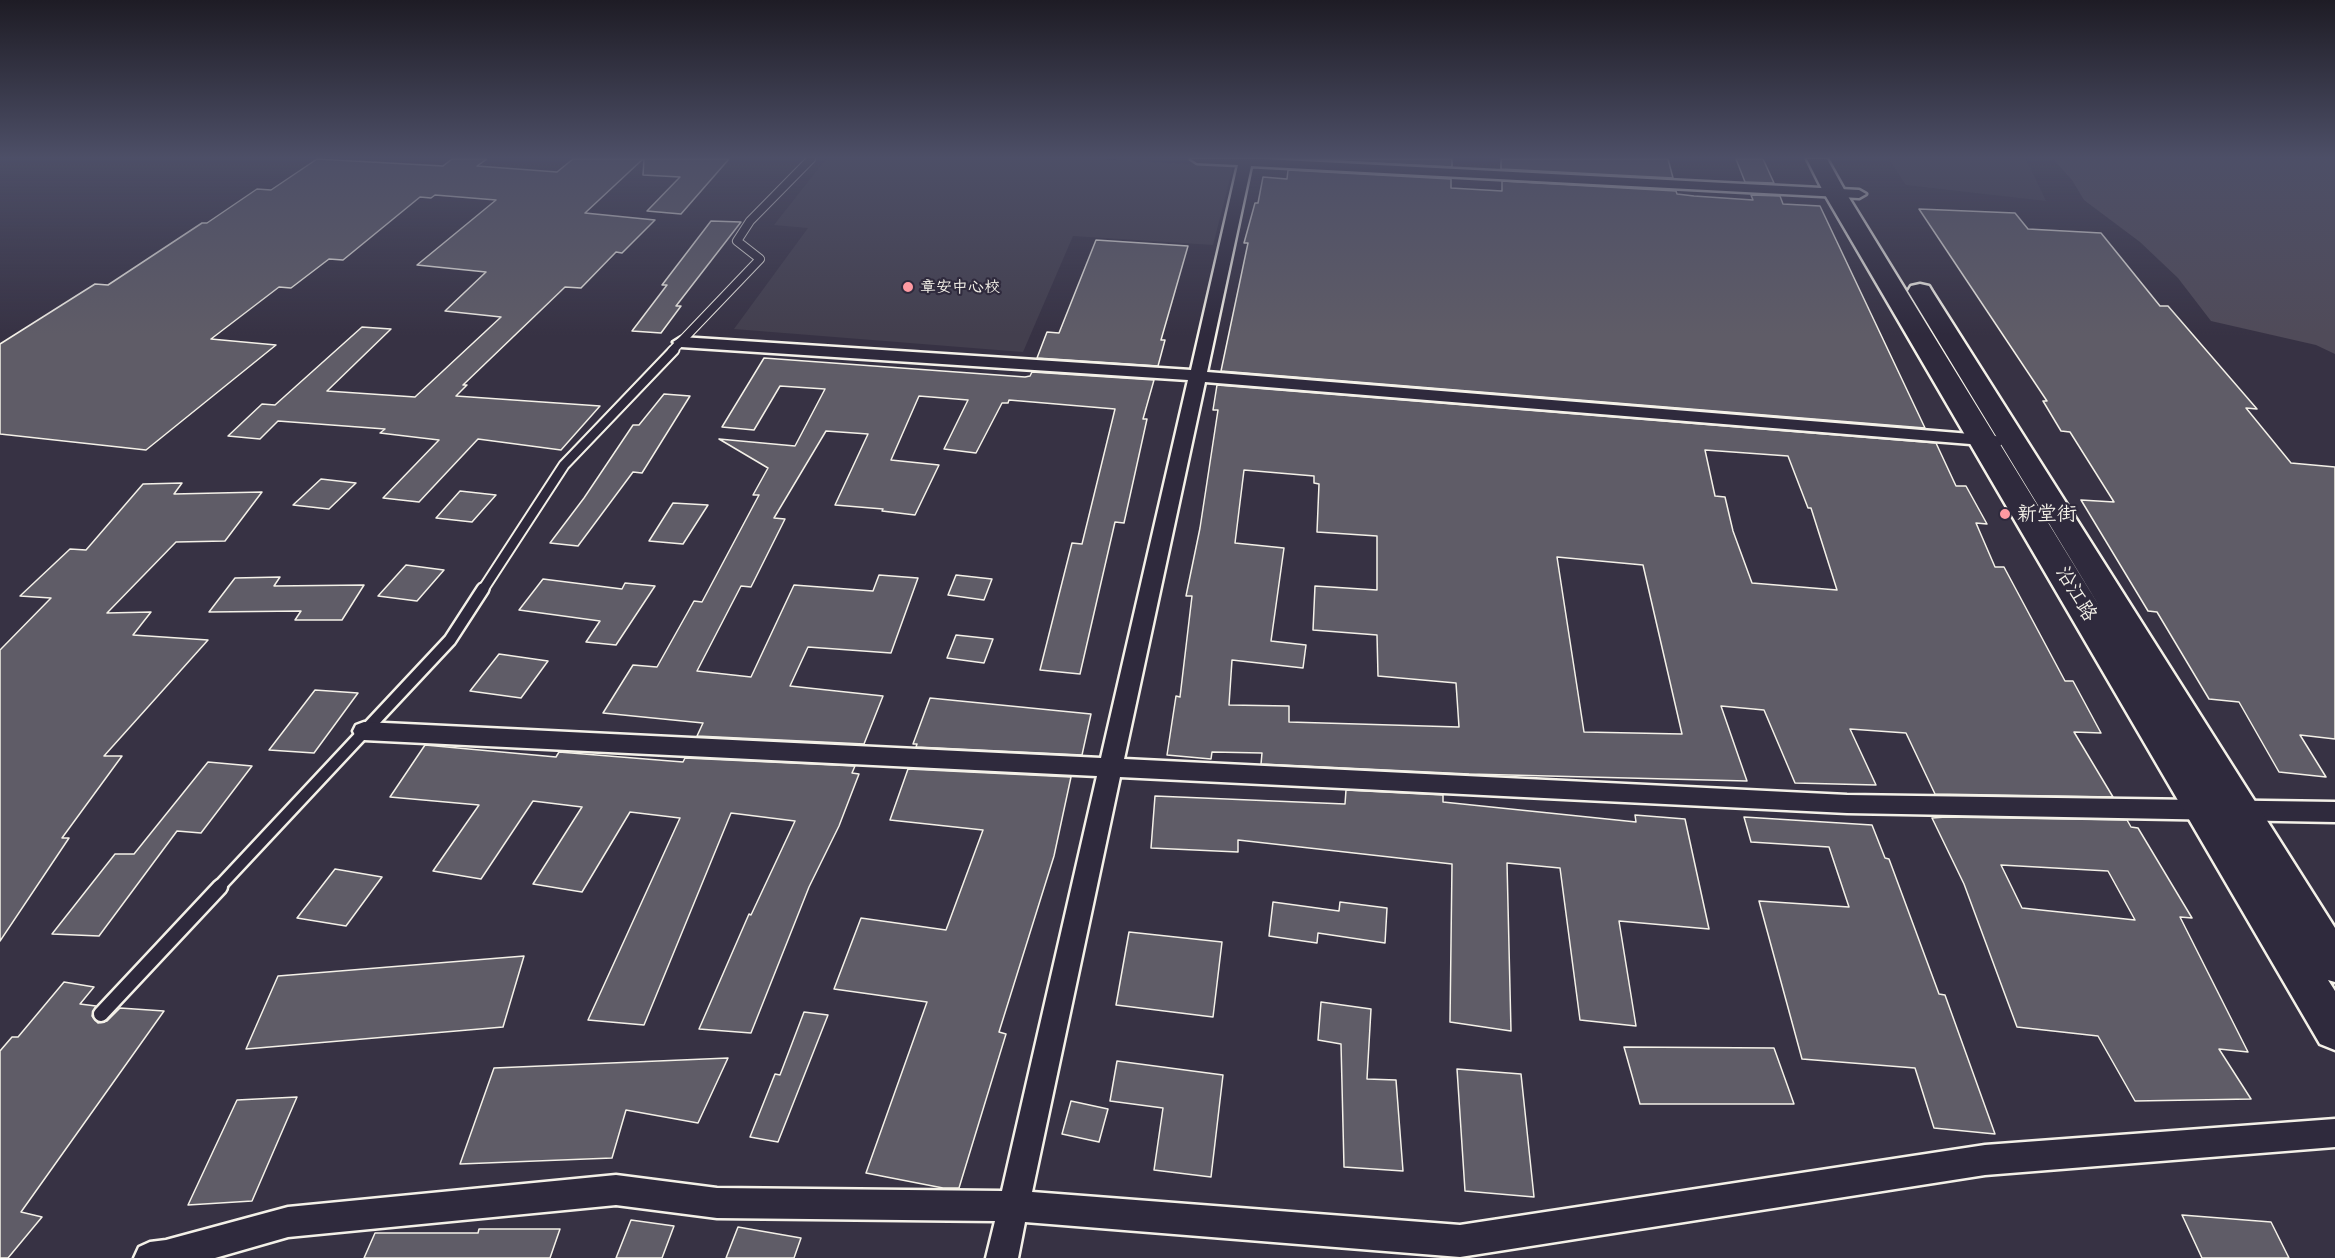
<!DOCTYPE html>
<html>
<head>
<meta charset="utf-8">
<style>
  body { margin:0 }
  canvas { display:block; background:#373244 }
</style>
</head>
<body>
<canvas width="2335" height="1258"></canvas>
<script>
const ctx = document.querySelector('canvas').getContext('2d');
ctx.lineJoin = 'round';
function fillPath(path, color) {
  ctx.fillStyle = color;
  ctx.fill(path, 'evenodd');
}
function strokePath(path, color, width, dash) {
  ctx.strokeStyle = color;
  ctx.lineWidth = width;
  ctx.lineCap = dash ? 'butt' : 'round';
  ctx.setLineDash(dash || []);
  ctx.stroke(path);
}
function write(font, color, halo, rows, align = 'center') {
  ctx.font = font + ' "Comic Neue","LXGW WenKai TC",sans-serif';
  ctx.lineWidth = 4.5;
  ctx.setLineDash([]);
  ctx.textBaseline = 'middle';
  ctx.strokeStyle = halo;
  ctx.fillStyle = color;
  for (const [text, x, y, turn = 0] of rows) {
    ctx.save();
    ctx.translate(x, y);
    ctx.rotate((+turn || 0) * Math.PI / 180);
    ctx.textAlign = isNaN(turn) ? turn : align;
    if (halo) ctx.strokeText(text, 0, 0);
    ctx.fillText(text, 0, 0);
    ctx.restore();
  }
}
fillPath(new Path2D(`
  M826 159H1102L1233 167 1213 245 1073 236 1023 352 734 329 808 228 774 225Z
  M1889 159H2026L2046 201 1906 185Z`), '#433f4e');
fillPath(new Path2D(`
  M2053 159H2335V354L2316 345 2211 321 2178 278 2140 242 2084 200 2072 180Z`), '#504b59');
const building = new Path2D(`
  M317 159 443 166 452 159H487L477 166 557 172 573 159H643L585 213 655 220 622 253 616 252 581 288 565 287 463 385H467L456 396 600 406 561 450 478 439 419 502 383 498 439 440 380 433 385 429 278 421 260 439 228 436 262 404 275 405 362 327 391 329 327 391 415 397 501 317 445 311 486 272 417 265 496 200 435 195 431 198 420 197 343 260 329 259 291 288 279 287 211 339 276 345 146 450 0 434V344L95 284 108 285 202 223H207L257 189 271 190Z
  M644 159H729L681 214 647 211 680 177 643 175Z
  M1297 159H1452V167Z
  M1501 159H1668L1673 178 1501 169Z
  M1736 159H1763L1774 183 1745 182Z
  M1288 170 1451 179V188L1502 191V181L1676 191 1677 194 1694 196 1753 200 1751 195 1780 196 1783 204 1820 206 1925 428 1221 371 1248 243H1244L1255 203H1258L1263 177 1287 179Z
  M1919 209 2015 213 2028 229 2101 233 2160 306H2168L2257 409 2246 408 2291 463 2335 467V739L2300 735 2326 777 2279 772 2239 702 2209 699 2157 612 2148 611 2081 500 2114 502 2070 432 2061 431 2043 401H2047Z
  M711 221 741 222 676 306H681L661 333 632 331 667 285H662Z
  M1096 240 1188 246 1161 340H1165L1158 366 1037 358 1047 332 1059 333Z
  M764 358 1025 377 1030 376 1032 372 1154 380 1143 419H1147L1124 523 1115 522 1080 674 1040 670 1072 543 1082 544 1115 409 1009 400 1008 403H1002L976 453 944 449 968 400 919 396 891 460 939 465 915 515 882 511 883 509 835 505 868 434 826 431 774 518 785 519 751 587 741 586 697 671 751 677 794 585 873 591 879 575 918 578 891 653 808 647 790 686 883 696 864 744 697 736 703 723 603 713 633 665 657 667 694 601 702 602 759 495H753L768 468 719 439 795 446 825 389 780 386 754 430 722 427Z
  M1217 385 1936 443 1956 486H1966L1987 524 1976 523 1995 567H2004L2065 681H2073L2101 733 2074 732 2113 797 1935 794 1906 733 1850 729 1876 785 1795 783 1764 710 1721 706 1747 781 1469 774 1261 764 1262 753 1212 752 1211 759 1167 755 1176 696 1180 697 1192 596H1186L1200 528 1218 410H1213ZM1705 450 1788 456 1808 508H1811L1837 590 1752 583 1733 531 1725 497 1715 496ZM1244 470 1314 476V483L1319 484 1317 532 1377 536V590L1315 586 1313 630 1377 635 1378 676 1456 683 1459 727 1289 722V706L1229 705 1232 660 1303 668 1306 645 1271 641 1284 548 1235 543ZM1557 557 1643 565 1682 734 1584 732Z
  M664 394 690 396 642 473 633 472 578 546 550 543 584 498 633 425H639Z
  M321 479 356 483 329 509 293 505Z
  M182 483 174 494 262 492 225 541 176 542 107 613 151 612 133 635 208 640 104 756H122L62 838H69L0 941V650L51 598 20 596 70 549 86 550 143 484Z
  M460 491 496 495 472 522 436 518Z
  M673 503 708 505 683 544 649 541Z
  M406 565 444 570 417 601 378 596Z
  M956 575 992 579 984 600 948 595Z
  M280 577 274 586 364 585 342 620H295L301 611 209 612 235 578Z
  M543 579 622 589 625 583 655 586 616 645 586 642 600 621 519 610Z
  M956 635 993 639 984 663 947 658Z
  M499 654 548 661 521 698 470 691Z
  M315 690 358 693 314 753 269 750Z
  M930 698 1091 714 1082 755 916 747 917 744H913Z
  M425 745 556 757 559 752 683 762 685 758 855 766 852 773 859 774 839 826 809 887 751 1033 699 1029 749 914 751 915 795 821 731 813 644 1025 588 1020 680 818 630 812 582 892 533 884 582 807 533 801 481 879 433 871 479 805 390 797Z
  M208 762 252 766 201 833 177 831 99 936 52 934 115 854H134Z
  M908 769 1071 777 1054 856 999 1032 1006 1034 959 1188H943L866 1173 927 1002 834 989 861 918 946 930 983 830 890 820Z
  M1346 790 1443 795V802L1636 822 1635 815 1685 819 1709 929 1619 921 1636 1026 1580 1020 1560 868 1507 863 1511 1031 1450 1022 1452 864 1238 840V852L1151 848 1155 796 1345 804Z
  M1744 817 1872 825 1885 858 1889 859 1939 994 1945 995 1995 1134 1934 1128 1915 1068 1802 1059 1759 901 1849 907 1829 847 1751 842Z
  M1946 817 2127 820 2131 827 2138 828 2192 918 2180 917 2248 1052 2219 1049 2251 1099 2135 1101 2098 1036 2017 1027 1964 884 1932 818ZM2001 865 2108 871 2135 920 2022 908Z
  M335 869 382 877 346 926 297 918Z
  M1273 902 1339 911 1340 902 1387 908 1385 943 1318 933 1317 943 1269 936Z
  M1129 932 1222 942 1213 1017 1116 1005Z
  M524 956 503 1027 246 1049 278 976Z
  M64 982 94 987 80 1004 96 1006 92 1016 98 1023 107 1021 120 1008 164 1011 21 1212 42 1217 8 1258H0V1051L12 1037H18Z
  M1321 1002 1371 1009 1367 1079 1396 1080 1403 1171 1344 1167 1341 1044 1318 1040Z
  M804 1012 828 1015 778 1142 750 1137 775 1074 780 1075Z
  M1624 1047 1774 1048 1794 1104H1640Z
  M728 1058 698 1123 626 1110 612 1158 460 1164 494 1068Z
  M1117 1061 1223 1075 1211 1177 1154 1170 1163 1108 1110 1101Z
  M1457 1069 1521 1074 1534 1197 1465 1191Z
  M297 1097 252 1201 188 1205 237 1100Z
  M1071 1101 1108 1109 1099 1142 1062 1134Z
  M2182 1215 2271 1222 2289 1258H2202Z
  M631 1220 674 1226 662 1258H616Z
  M738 1227 801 1238 794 1258H726Z
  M479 1229H560L550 1258H364L375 1233H478Z`);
fillPath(building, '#5f5c67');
strokePath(building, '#f4f1e8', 1.5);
const laneFar3 = new Path2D(`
  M672 351 760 259 737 241 750 221 811 159`);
const laneFar2 = new Path2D(`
  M482 591 564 465 674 350`);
const laneFar1 = new Path2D(`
  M218 888 450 640 483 589`);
const lane = new Path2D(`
  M101 1014 220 887`);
const street = new Path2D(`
  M1191 159H1263L1859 190 1866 194 1859 198 1251 166 1207 372 1995 436 2001 437 2004 441 2001 445 1995 446 1205 382 1124 759 1847 795 2335 802V822L1847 813 1120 777 1032 1192 1460 1225 1985 1145 2335 1119V1147L1985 1175 1460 1257 1025 1222 1018 1258H986L995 1221 717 1218 616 1205 288 1237 215 1258H134L139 1247 150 1242 166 1240 288 1207 616 1175 717 1188 1002 1191 1097 776 364 740 356 737 353 731 356 725 364 722 1101 758 1188 380 681 347 673 342 681 337 1191 370 1238 165 1197 163Z`);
const primary = new Path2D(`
  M1807 159H1827L1846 193 2101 609 1908 291 1911 286 1920 284 1929 286 1932 291 2335 928V982L2328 980 2335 991V1050L2320 1044 1824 193Z`);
strokePath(laneFar3, '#f4f1e8', 10);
strokePath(laneFar2, '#f4f1e8', 13);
strokePath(laneFar1, '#f4f1e8', 16);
strokePath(lane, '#f4f1e8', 19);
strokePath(street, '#f4f1e8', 5);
strokePath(primary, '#f4f1e8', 5);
strokePath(laneFar3, '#2f2a3d', 8);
strokePath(laneFar2, '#2f2a3d', 9);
strokePath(laneFar1, '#2f2a3d', 11);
strokePath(lane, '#2f2a3d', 14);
fillPath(street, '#2f2a3d');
fillPath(primary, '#2f2a3d');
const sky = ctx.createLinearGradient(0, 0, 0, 335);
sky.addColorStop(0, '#1e1c25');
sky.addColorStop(0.47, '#4d4f67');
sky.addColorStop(1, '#4d4f6700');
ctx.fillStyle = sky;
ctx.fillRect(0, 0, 2335, 335);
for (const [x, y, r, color] of [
  [908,287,6,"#ff9aa2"],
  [2005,514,6,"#ff9aa2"]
]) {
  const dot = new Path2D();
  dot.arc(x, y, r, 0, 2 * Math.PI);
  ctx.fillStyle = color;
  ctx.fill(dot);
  strokePath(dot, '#2f2a3d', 2);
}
write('16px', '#f4f1e8', '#2f2a3d', [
  ["章安中心校",920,287]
], 'left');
write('20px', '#f4f1e8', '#2f2a3d', [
  ["新堂街",2017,514]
], 'left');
write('20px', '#f4f1e8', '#2f2a3d', [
  ["沿江路",2076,594,59]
]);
</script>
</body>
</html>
